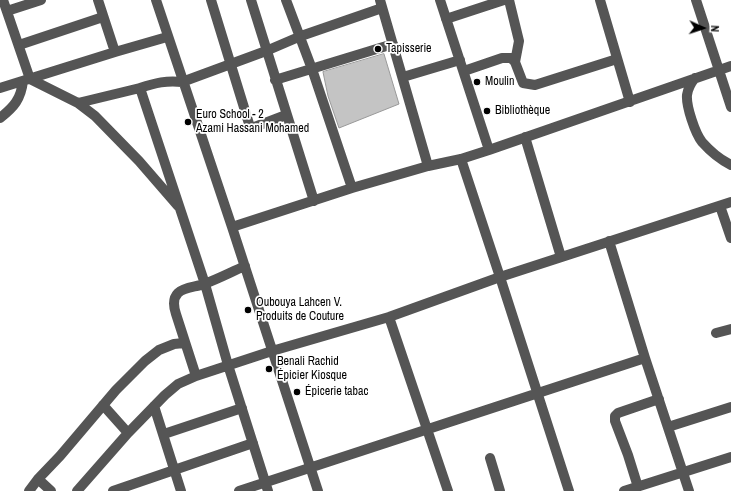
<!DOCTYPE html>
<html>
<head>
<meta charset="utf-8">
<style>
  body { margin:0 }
  #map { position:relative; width:731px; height:491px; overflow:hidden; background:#fff; font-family:"Archivo Narrow",sans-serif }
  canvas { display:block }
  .north { position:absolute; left:683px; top:8px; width:40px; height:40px; -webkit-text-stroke:3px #fff; paint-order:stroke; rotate:93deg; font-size:11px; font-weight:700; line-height:16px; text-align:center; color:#000 }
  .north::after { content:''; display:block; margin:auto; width:14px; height:18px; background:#000; clip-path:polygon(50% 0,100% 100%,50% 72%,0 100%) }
</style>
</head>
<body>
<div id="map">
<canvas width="731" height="491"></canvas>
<div class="north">N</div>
</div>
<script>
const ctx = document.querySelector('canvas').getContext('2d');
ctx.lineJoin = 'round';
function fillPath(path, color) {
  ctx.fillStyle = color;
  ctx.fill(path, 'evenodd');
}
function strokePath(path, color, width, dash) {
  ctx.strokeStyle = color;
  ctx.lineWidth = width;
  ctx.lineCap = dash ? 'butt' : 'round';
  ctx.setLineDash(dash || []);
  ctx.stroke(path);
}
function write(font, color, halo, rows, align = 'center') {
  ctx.font = font + ' "Archivo Narrow",sans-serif';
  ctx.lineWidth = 3.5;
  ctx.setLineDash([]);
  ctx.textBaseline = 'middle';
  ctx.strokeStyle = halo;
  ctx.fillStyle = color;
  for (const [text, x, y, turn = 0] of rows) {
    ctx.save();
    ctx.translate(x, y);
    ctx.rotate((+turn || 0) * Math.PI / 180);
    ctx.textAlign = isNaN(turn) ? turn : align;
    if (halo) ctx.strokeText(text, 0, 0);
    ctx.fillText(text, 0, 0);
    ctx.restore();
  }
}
const building = new Path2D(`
  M384 54 399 104 339 128 328 96 323 72Z`);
fillPath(building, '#c4c4c4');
strokePath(building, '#999', 1);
strokePath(new Path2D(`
  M3 0 30 79 78 103 95 116 139 161 178 206
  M98 0 115 52
  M156 0 232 227 318 491
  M211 0 250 127 252 128 286 115
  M251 0 314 201
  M286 0 312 69 352 188
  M380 0 428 166
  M440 0 489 150
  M509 0 519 41 515 62
  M600 0 630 102
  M696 0 731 107
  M7 11 41 0
  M446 19 504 0
  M19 45 103 17
  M464 71 502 58H511L515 62 523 83 535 85 617 59
  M403 77 460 60
  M695 78C691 83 688 88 687 95 686 106 695 133 702 142 710 151 721 160 731 165
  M275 80 393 44
  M0 88 115 52 167 37
  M78 103 140 88
  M0 118C14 107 21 99 23 81
  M525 137 561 257
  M461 159 500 277 569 491
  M720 206 731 238
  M232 227 352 188 428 166 461 159 489 150 731 66
  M609 241 645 358 689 491
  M389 317 448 491
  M716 333 731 329
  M196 376 176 314C174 308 172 299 178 293 184 287 196 287 204 284 218 279 231 272 245 266
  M103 405 128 433
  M154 406 181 491
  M668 427 731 407
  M164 434 242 408
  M490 458 500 491
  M38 479 51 491
  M638 487 628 455 615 421V416L618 413 659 399
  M29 491 38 479 60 456 116 390 145 361 159 350 174 344 184 343
  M77 491 128 433 165 395 178 384 196 376 272 351 389 317 500 277 731 202
  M113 491 253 443
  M239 491 645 358
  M268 491 228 365 205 284 140 88C155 83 167 80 182 82L266 51 301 36 382 8
  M624 491 731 457`), '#555', 10);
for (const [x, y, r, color] of [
  [378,49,4,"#000"],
  [477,82,4,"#000"],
  [487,111,4,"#000"],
  [188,122,4,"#000"],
  [248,310,4,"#000"],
  [269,369,4,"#000"],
  [297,392,4,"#000"]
]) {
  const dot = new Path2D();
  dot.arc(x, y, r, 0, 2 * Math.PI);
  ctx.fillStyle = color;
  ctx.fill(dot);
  strokePath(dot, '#fff', 1.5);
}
write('12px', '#000', '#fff', [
  ["Tapisserie",386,49],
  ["Moulin",485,82],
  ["Bibliothèque",495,111],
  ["Euro School - 2",196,115],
  ["Azami Hassani Mohamed",196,129],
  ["Oubouya Lahcen V.",256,303],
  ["Produits de Couture",256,317],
  ["Benali Rachid",277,362],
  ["Épicier Kiosque",277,376],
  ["Épicerie tabac",305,392]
], 'left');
</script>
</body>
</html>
